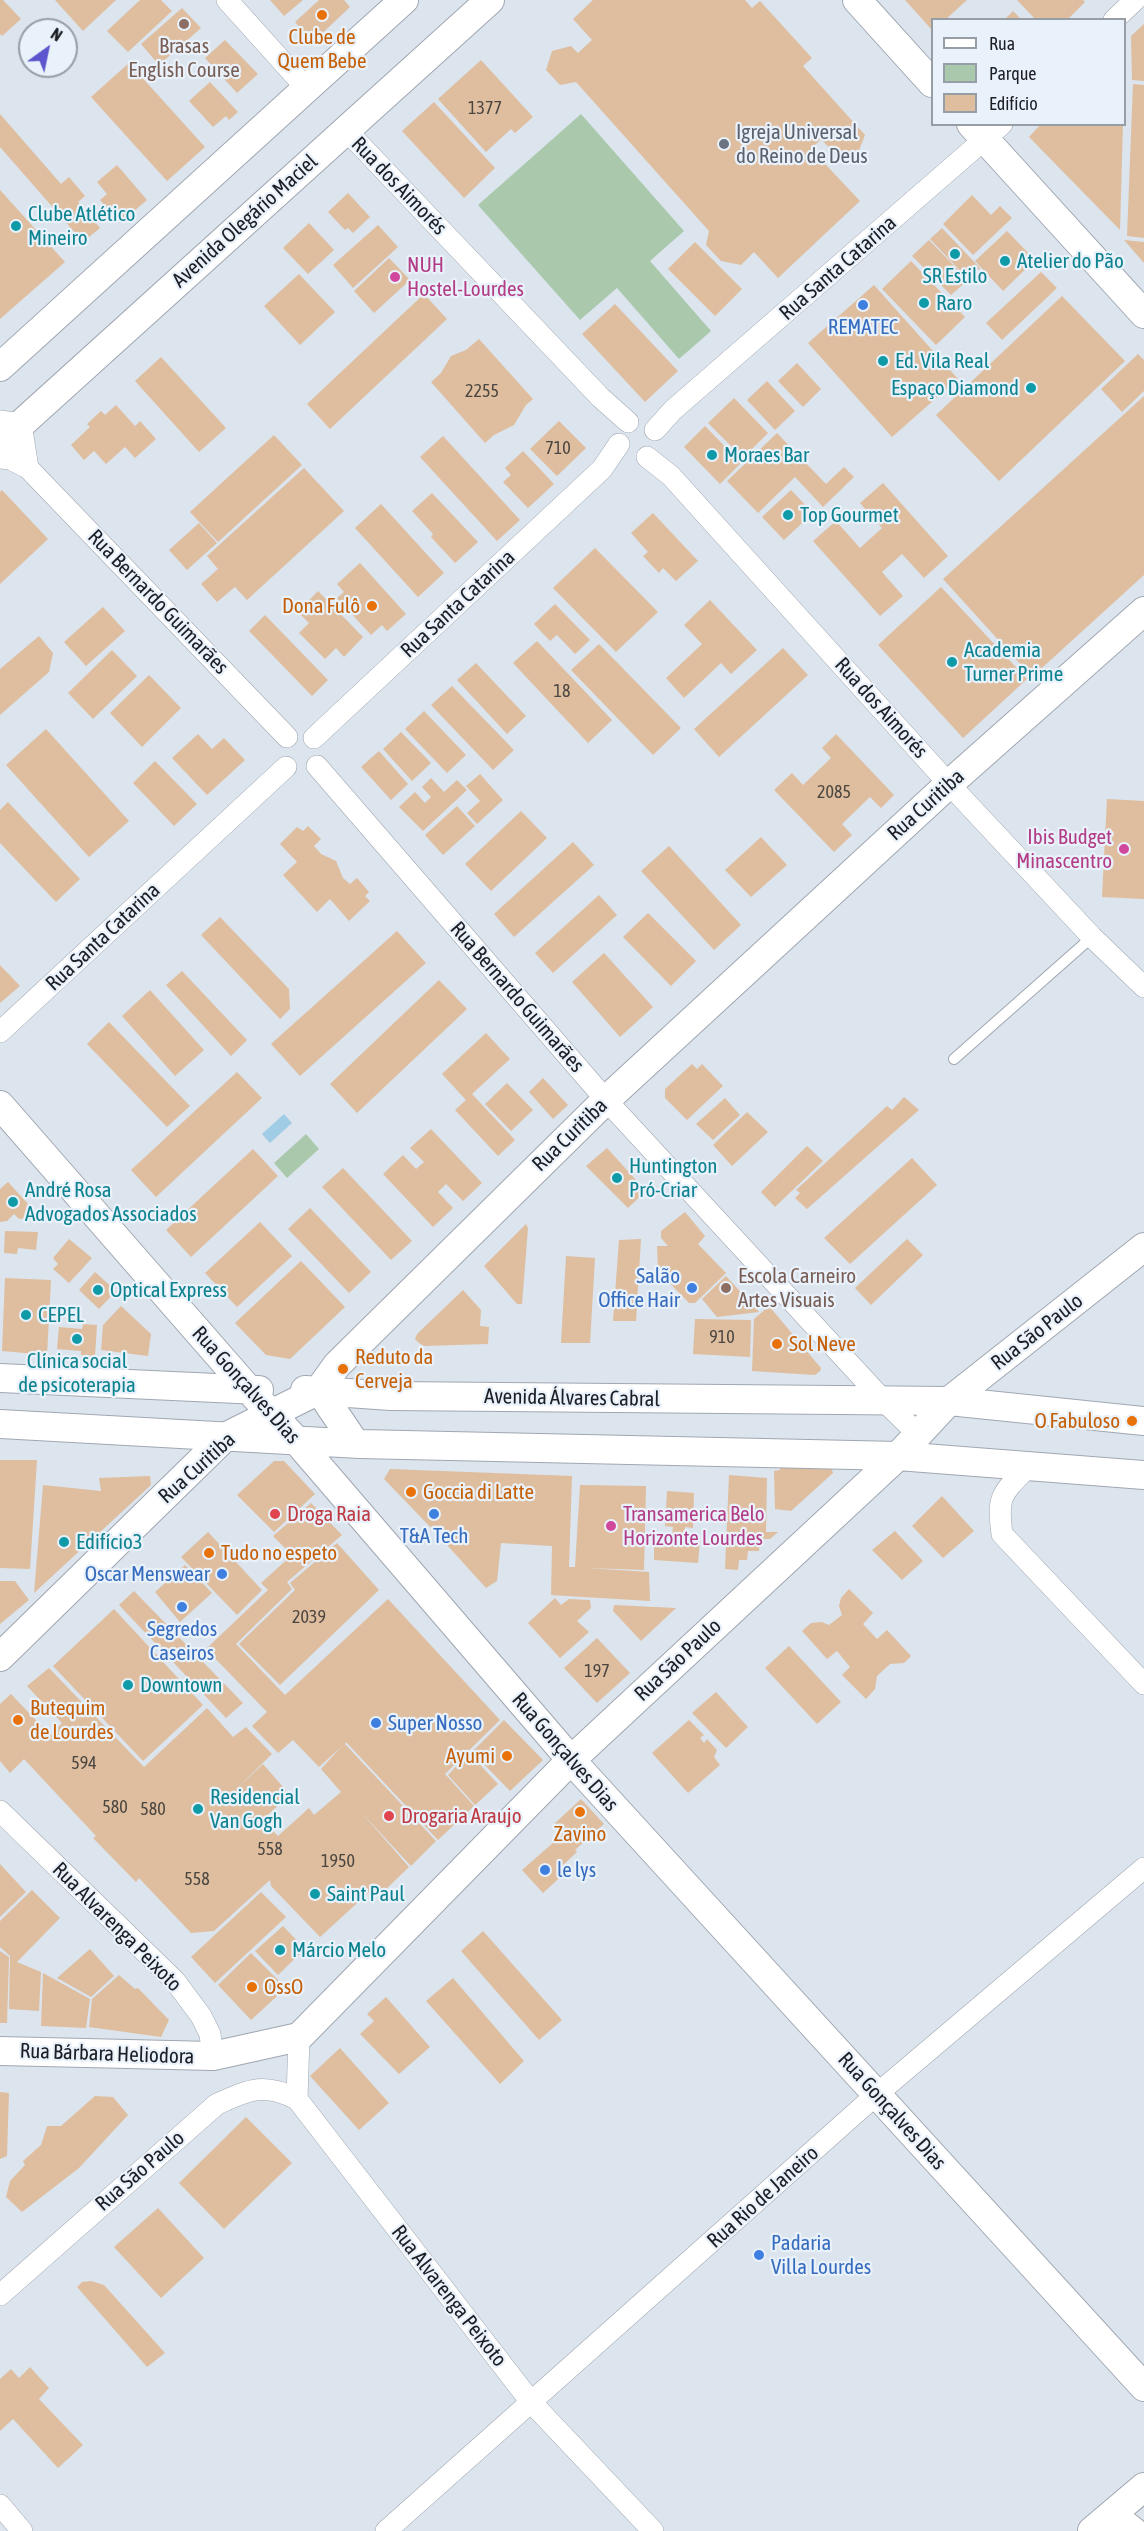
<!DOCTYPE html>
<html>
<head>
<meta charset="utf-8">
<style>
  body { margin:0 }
  #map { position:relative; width:1144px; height:2531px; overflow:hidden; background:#dce4ee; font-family:"Asap Condensed",sans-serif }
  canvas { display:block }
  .legend { position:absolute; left:931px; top:18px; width:195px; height:108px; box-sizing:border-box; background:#e9f1fb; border:2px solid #979da4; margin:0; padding:8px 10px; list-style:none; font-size:18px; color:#1b1e22 }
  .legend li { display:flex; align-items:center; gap:12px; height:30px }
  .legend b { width:30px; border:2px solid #979da4 }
  .north { position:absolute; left:18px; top:18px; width:60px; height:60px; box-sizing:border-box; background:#e9f1fb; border:2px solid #979da4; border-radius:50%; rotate:33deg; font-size:16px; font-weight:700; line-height:24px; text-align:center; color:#1b1e22 }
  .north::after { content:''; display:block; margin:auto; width:21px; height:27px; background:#5c55cd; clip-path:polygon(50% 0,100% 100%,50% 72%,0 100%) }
</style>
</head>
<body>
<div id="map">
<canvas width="1144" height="2531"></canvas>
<ul class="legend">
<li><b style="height:8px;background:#fff"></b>Rua</li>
<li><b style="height:16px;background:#aac9ac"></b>Parque</li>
<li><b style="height:16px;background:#debe9e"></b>Edifício</li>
</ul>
<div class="north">N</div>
</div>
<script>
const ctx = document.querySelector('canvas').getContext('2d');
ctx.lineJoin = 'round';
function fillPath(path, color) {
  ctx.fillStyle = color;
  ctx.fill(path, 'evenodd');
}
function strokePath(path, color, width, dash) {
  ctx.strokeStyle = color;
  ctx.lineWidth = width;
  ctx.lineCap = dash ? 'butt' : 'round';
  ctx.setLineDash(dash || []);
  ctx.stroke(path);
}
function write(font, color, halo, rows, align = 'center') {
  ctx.font = font + ' "Asap Condensed",sans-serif';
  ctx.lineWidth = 4.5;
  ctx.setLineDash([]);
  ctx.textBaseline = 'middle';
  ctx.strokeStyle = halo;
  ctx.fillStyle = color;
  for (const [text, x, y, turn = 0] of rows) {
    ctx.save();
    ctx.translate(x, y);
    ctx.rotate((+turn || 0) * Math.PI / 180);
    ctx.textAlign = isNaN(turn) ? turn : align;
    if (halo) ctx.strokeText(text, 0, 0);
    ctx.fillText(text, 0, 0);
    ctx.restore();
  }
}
fillPath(new Path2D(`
  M581 114 684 231 650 261 711 331 679 359 617 288 580 320 478 205Z
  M306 1134 319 1149 287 1178 274 1163Z`), '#aac9ac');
fillPath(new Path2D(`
  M284 1114 292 1123 270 1143 262 1134Z`), '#a1cce5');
fillPath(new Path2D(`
  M0 0H3L21 19 2 36 0 34Z
  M55 0H116L83 31Z
  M140 0H161L172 11 128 52 107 31Z
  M270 0H303L284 16Z
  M319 0H344L350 7 313 42 295 22Z
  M593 0H745L752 8 760 1 812 58 803 66 865 135 858 153 837 156 821 139 811 149 860 201 778 278 754 252 741 265 721 261 706 245 709 231 576 82 560 85 546 70 552 51 571 46 578 53 592 40 573 19Z
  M905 0H967L945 20H932V30Z
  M1017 0H1083L1085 2 1067 20H1036Z
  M182 8 201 28 159 65 141 44Z
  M1013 11 1022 20H1004Z
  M1144 24V81L1132 80 1131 36Z
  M225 40 258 74 237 93 205 58Z
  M481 60 533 117 515 133 511 129 486 152 438 99Z
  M129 63 205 147 167 181 91 97Z
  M210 82 238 112 229 120 226 116 213 127 189 101Z
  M1133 84 1144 85V238L1127 236Z
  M434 102 495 168 464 198 402 131Z
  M0 114 61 184 69 177 85 196 78 202 100 228 83 242 0 147Z
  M1041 124H1123L1120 230 1029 137Z
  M117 165 147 200 120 223 100 200 107 194 97 182Z
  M0 190 65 262 0 319Z
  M348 193 370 217 353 233 348 228 345 230 328 212Z
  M972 195 991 215 1000 206 1012 218 973 255 943 224Z
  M309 223 334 250 308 274 283 248Z
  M378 225 398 247 353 288 333 265Z
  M942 228 980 268 968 279 930 239Z
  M1007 231 1035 260 1003 291 975 261Z
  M929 240 968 280 951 295 912 256Z
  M1124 240 1144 242V263Z
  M695 242 742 289 715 316 668 269Z
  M389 258 410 280 374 313 354 291Z
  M911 261 965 317 936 345 882 289Z
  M1041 272 1057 288 1002 340 986 323Z
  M299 274 335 312 300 345 264 306Z
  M874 285 958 379 892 437 808 343Z
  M424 294 447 319 330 429 307 404Z
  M1062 296 1125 361 999 481 936 415Z
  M615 304 678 371 645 402 582 334Z
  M479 339 533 399 526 405 514 425 494 435 485 443 431 382 441 373 451 356 466 350Z
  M1138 354 1144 360V391L1122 412 1101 389Z
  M161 357 226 428 199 452 135 381Z
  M797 363 821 389 803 407 778 381Z
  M767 381 795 411 775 430 747 400Z
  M1144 396V575L1032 677 943 579Z
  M734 398 768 433 743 458 708 423Z
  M116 405 135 426 140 421 156 439 135 458 125 447 106 464 94 451 84 460 71 445 90 427 87 424 101 411 105 415Z
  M559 421 586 448 557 476 530 449Z
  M705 426 741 463 720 484 684 447Z
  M777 433 826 484 844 467 854 477 823 507 795 477 758 513 727 481Z
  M274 435 302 465 218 542 190 512Z
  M443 436 520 520 497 541 420 457Z
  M523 451 554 484 528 508 503 482 511 475 505 468Z
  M304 468 344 511 247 600 235 587 217 602 201 584 218 569 207 556Z
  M883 483 948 556 924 578 902 554 882 572 903 596 880 616 813 541 836 521 860 548 882 528 860 503Z
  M2 490 48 539 0 584V492Z
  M791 490 813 513 784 540 762 517Z
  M432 493 478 542 455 563 431 537 433 534 412 511Z
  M381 504 444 573 418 597 355 528Z
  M653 513 698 561 676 581 663 568 659 573 643 556 648 552 631 533Z
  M199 523 217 543 187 570 169 550Z
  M595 548 658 612 616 652 553 588Z
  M360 563 406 614 387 631 382 625 371 635 337 598 344 592 337 584Z
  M941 587 1027 679 963 738 878 645Z
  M318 591 363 637 344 657 336 648 325 659 299 633 309 623 298 612Z
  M710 600 757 650 731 674 721 663 684 698 666 678 702 644 684 625Z
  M555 604 590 640 575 654 557 635 550 641 534 624Z
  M103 607 125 631 86 666 64 642Z
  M265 615 328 680 312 696 249 631Z
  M39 636 53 653 49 672 0 715V669Z
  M537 641 612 720 588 743 513 663Z
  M599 644 681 728 653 755 571 670Z
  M783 648 808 675 719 757 694 729Z
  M112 650 137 676 93 719 68 693Z
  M476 663 526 716 507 734 457 680Z
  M149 675 181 708 142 747 110 713Z
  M452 686 514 750 493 770 431 705Z
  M424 711 466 755 447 773 405 729Z
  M46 729 129 821 89 857 6 765Z
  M401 732 431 763 412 781 383 749Z
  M198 734 212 749 224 738 245 760 207 795 172 758Z
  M836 734 894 795 881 808 870 797 842 824 852 835 834 852 774 790 792 773 803 785 831 758 822 748Z
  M379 751 408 784 391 800 361 767Z
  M155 761 197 804 174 826 133 783Z
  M480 774 503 800 477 824 467 813 480 801 466 786Z
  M431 778 444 792 457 780 467 790 423 831 399 807 415 792 425 803 431 797 422 787Z
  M1107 799 1144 801V899L1102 897Z
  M8 802 80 879 56 902 0 843V810Z
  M457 806 475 826 443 855 425 835Z
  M521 811 547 838 491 891 465 864Z
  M308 826 321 839 314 846 321 854 336 861 343 878 350 884 357 878 369 892 365 896 370 901 349 921 330 899 317 912 283 875 297 862 280 844 297 827 303 831Z
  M761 837 787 865 751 897 725 870Z
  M573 842 594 865 514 937 494 914Z
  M669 846 741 925 714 950 641 871Z
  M599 895 617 915 553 973 535 953Z
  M648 913 696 961 671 986 623 937Z
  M220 917 289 989 290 1009 280 1019 201 935Z
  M397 931 426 963 300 1076 271 1044Z
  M604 953 653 1007 620 1037 572 982Z
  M0 965 20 986 0 1003Z
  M182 971 247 1040 231 1056 166 985Z
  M439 980 467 1009 357 1113 330 1084Z
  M150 990 204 1050 175 1076 122 1016Z
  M109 1022 190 1106 167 1127 87 1044Z
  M486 1033 510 1059 472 1094 515 1140 498 1156 455 1110 466 1100 442 1074Z
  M692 1064 697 1069 702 1064 723 1086 687 1120 665 1098V1089Z
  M237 1072 262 1098 156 1197 131 1170Z
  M543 1078 568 1105 553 1119 529 1092Z
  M507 1083 533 1110 511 1131 485 1104Z
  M904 1097 919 1110 807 1209 795 1198 800 1193 796 1190 887 1106 892 1110Z
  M725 1098 740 1115 713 1140 696 1124Z
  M747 1112 768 1132 732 1166 713 1145Z
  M431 1129 482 1183 463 1201 446 1184 438 1192 453 1208 433 1227 383 1174 403 1155 416 1169 424 1162 410 1148Z
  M807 1146 823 1161 775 1207 761 1192Z
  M607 1148 646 1191 628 1208 586 1166Z
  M253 1149 278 1176 191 1257 166 1230Z
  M912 1158 937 1185 850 1264 824 1238Z
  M343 1168 412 1241 391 1260 322 1187Z
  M8 1182 40 1217 19 1219 14 1214 7 1221 0 1222V1189Z
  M310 1208 371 1272 349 1293 288 1229Z
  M685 1212 705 1236 698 1244 726 1273 695 1303H689L658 1271 657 1246H668L661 1238V1231Z
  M260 1222 292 1256 237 1307 205 1273Z
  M526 1224 528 1228 522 1304H517L484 1266Z
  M5 1231 38 1232 36 1250 18 1248 17 1254 4 1253Z
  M69 1239 92 1258 69 1283 53 1269 58 1264 53 1258Z
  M641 1239 636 1321H613L619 1240Z
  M907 1239 923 1255 871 1305 855 1288Z
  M566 1256 595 1258 590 1343H561Z
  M301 1261 345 1307 290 1359 266 1355 235 1323Z
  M95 1272 116 1291 99 1309 79 1290Z
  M726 1276 759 1312 717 1317 702 1299Z
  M5 1278 51 1280 47 1355 2 1351Z
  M463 1290 481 1310 480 1326 489 1327 488 1344 424 1346 419 1343 415 1339 417 1334Z
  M121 1306 151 1334 148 1356 101 1350 103 1325Z
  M769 1306 821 1368 820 1371 815 1375 752 1371 754 1319Z
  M695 1319 751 1320 750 1357 693 1354Z
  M83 1324 97 1325 95 1356 81 1355V1351L57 1349 59 1327 82 1329Z
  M780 1457 830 1463 833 1473 791 1511 775 1509 774 1471 780 1470Z
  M0 1460H37L30 1569 0 1568Z
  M274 1461H284L315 1494 274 1532 237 1495Z
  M390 1469 572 1476 569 1567H575L580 1485 646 1486 644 1570 586 1568 649 1572 650 1601 551 1595 552 1546 501 1543 497 1581 486 1588 438 1535 384 1479Z
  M729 1475 767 1478 766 1532H778L770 1539H760L759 1551H748L747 1560H739L738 1570 725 1569Z
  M150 1476 151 1485 34 1593 43 1485 101 1491 99 1478Z
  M667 1491 694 1493 693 1528 685 1527V1538L700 1539 698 1563 654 1560V1540H661V1546H671L673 1527 665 1526Z
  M942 1496 974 1531 943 1558 912 1526Z
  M311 1503 342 1535 287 1582 292 1589 236 1644 285 1695 388 1599 500 1720 445 1774 474 1806 438 1840 346 1742 345 1744 436 1841 411 1866 360 1811 409 1867 383 1892 377 1885 320 1937 271 1886 270 1880 214 1931 191 1933 139 1878 136 1882 93 1838 96 1836 24 1759 10 1773 0 1761V1704L11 1694 50 1735 62 1723 27 1686 49 1668 144 1767 207 1708 233 1737 246 1727 272 1754 233 1792 263 1764 290 1795 262 1820 278 1836 309 1808 314 1815 341 1792 321 1769 341 1747 319 1767 293 1740 278 1753 252 1726 267 1712 206 1649 268 1590 261 1583 292 1555 273 1536Z
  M895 1531 923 1561 902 1580 872 1550Z
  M208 1532 262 1590 237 1615 181 1557Z
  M337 1543 379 1590 280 1685 239 1644 295 1590 290 1583Z
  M185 1565 212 1593 180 1622 155 1592Z
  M0 1581H15L29 1600 0 1624Z
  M849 1589 873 1613 863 1624 877 1639 887 1630 911 1656 904 1663 890 1664 877 1676 875 1689 866 1699 842 1675 850 1667 837 1651 827 1659 802 1631 811 1623 822 1622 829 1625 842 1615 839 1606 841 1598Z
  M134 1591 243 1703 226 1718 119 1605Z
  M555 1598 561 1605 569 1599 590 1600 591 1608 577 1621 589 1632 560 1658 528 1623Z
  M614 1605 676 1608 641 1641 613 1611Z
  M114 1609 203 1705 143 1761 53 1666Z
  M597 1638 630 1673 597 1703 564 1668Z
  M789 1646 841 1702 817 1724 765 1668Z
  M716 1692 748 1727 726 1748 692 1713Z
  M504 1720 543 1760 510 1791 472 1752Z
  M689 1720 704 1735 700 1738 704 1743 707 1739 717 1750 714 1757 720 1765 688 1793 652 1753Z
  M469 1753 498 1784 475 1805 448 1775Z
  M581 1799 604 1824 575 1850 577 1852 562 1866 567 1871 543 1893 522 1870 562 1835 553 1825Z
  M0 1864 26 1892 0 1917Z
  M32 1890 60 1918 17 1962 41 1972 39 2011 9 2009 10 1956 0 1947V1921Z
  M261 1892 286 1917 215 1983 191 1957Z
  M283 1926 305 1949 278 1975 255 1951Z
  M483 1931 562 2020 539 2040 461 1951Z
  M90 1949 114 1976 91 1997 57 1978Z
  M0 1951 9 1957 7 2023H0Z
  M251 1953 286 1988 251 2020 218 1985Z
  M43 1973 90 1999 86 2028 41 2026Z
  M119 1975 135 1989 138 1988 169 2020 161 2037 89 2027 92 1999Z
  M453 1978 524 2061 500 2084 426 2001Z
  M386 1997 430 2047 399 2074 360 2034 374 2021 367 2014Z
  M340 2048 389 2103 359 2130 310 2076Z
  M0 2092 9 2093 7 2156 0 2159Z
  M95 2096 113 2097 128 2115 79 2168 22 2212 6 2197 10 2181 25 2165 23 2161 41 2145 47 2126H61Z
  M246 2117 292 2163 224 2229 179 2183Z
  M158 2208 204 2258 161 2298 114 2247Z
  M91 2281 104 2285 165 2353 147 2367 77 2287 82 2282Z
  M30 2367 49 2388 39 2399 83 2445 58 2468 13 2419 0 2431V2379L11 2369 19 2378Z`), '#debe9e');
const lane = new Path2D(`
  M954 1059 1092 937`);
const street = new Path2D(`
  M227 0 307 89
  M1114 20 1135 0
  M346 130 601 398 628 422
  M0 421 21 424 28 468
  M655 430 673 410 1002 124
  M647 457 671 476 949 784 1092 937 1144 987
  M0 458 10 459 28 468 287 737
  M314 738 602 469 619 444
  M317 766 606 1100 884 1401 919 1435
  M0 1032 286 767
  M1027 1468C1001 1494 997 1497 1002 1534L1144 1684
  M0 1811 175 1981 201 2016 210 2034 213 2056
  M299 2037 297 2099 531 2402 653 2531
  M0 2295 217 2104C249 2090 263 2082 297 2099
  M0 2505 22 2531
  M386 2531 877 2094 1144 1868`);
const secondary = new Path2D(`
  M857 0 932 83
  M971 124 1144 314
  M0 367 404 0
  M0 443 490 0
  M0 1105 249 1390 296 1440 571 1760 1144 2387
  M0 1378 259 1390
  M305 1390 391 1396 949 1401 1144 1421
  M319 1390 355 1443
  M0 1424 360 1444 898 1456 1144 1475
  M0 1657 225 1437 319 1390 337 1365 606 1100 949 784 1144 611
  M0 2051 213 2056 299 2037 571 1760 898 1456 949 1401 1144 1247
  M1103 2522H1121L1133 2531
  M1092 2531 1144 2487`);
strokePath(lane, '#a0a7b1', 12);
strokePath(street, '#a0a7b1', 22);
strokePath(secondary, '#a0a7b1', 30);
strokePath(lane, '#fff', 10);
strokePath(street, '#fff', 21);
strokePath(secondary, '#fff', 28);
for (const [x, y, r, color] of [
  [322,15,6,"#e8710a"],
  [184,24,6,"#8d6e63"],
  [724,144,6,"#6b7280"],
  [16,226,6,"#0f9aa8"],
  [955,254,6,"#0f9aa8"],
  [1005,261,6,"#0f9aa8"],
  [395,277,6,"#d1479c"],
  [924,303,6,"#0f9aa8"],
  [863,305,6,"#3f7fe0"],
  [883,361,6,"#0f9aa8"],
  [1031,388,6,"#0f9aa8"],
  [712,455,6,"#0f9aa8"],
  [788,515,6,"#0f9aa8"],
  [372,606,6,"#e8710a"],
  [952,662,6,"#0f9aa8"],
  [1124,849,6,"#d1479c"],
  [617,1178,6,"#0f9aa8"],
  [13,1202,6,"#0f9aa8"],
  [692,1288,6,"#3f7fe0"],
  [726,1288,6,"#8d6e63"],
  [98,1290,6,"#0f9aa8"],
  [26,1315,6,"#0f9aa8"],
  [77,1339,6,"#0f9aa8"],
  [777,1344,6,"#e8710a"],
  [343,1369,6,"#e8710a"],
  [1132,1421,6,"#e8710a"],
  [411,1492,6,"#e8710a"],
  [275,1514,6,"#e0444e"],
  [434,1514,6,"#3f7fe0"],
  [611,1526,6,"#d1479c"],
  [64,1542,6,"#0f9aa8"],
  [209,1553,6,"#e8710a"],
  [222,1574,6,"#3f7fe0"],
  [182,1607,6,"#3f7fe0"],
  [128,1685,6,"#0f9aa8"],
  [18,1720,6,"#e8710a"],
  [376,1723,6,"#3f7fe0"],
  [507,1756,6,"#e8710a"],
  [198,1809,6,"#0f9aa8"],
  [580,1812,6,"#e8710a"],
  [389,1816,6,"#e0444e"],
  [545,1870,6,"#3f7fe0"],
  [315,1894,6,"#0f9aa8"],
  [280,1950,6,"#0f9aa8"],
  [252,1987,6,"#e8710a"],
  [759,2255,6,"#3f7fe0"]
]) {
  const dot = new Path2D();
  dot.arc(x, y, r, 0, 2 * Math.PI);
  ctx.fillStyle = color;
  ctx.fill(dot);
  strokePath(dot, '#e9f1fb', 2);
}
write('18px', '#4c4641', null, [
  ["1377",485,108],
  ["2255",482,391],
  ["710",558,448],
  ["18",562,691],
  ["2085",834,792],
  ["910",722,1337],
  ["2039",309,1617],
  ["197",597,1671],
  ["594",84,1763],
  ["580",115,1807],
  ["580",153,1809],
  ["558",270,1849],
  ["1950",338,1861],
  ["558",197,1879]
]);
write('21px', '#c56008', '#e9f1fb', [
  ["Clube de",322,37,"center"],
  ["Quem Bebe",322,61,"center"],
  ["Dona Fulô",360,606,"right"],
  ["Sol Neve",789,1344],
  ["Reduto da",355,1357],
  ["Cerveja",355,1381],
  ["O Fabuloso",1120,1421,"right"],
  ["Goccia di Latte",423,1492],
  ["Tudo no espeto",221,1553],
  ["Butequim",30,1708],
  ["de Lourdes",30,1732],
  ["Ayumi",495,1756,"right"],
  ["Zavino",580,1834,"center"],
  ["OssO",264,1987]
], 'left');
write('21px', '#785e54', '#e9f1fb', [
  ["Brasas",184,46],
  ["English Course",184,70],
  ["Escola Carneiro",738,1276,"left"],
  ["Artes Visuais",738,1300,"left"]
]);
write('21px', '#5b616d', '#e9f1fb', [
  ["Igreja Universal",736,132],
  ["do Reino de Deus",736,156]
], 'left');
write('21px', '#1b1e22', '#e9f1fb', [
  ["Rua dos Aimorés",399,186,46],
  ["Avenida Olegário Maciel",245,221,-42],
  ["Rua Santa Catarina",838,268,-41],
  ["Rua Bernardo Guimarães",158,602,46],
  ["Rua Santa Catarina",458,604,-43],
  ["Rua dos Aimorés",881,708,48],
  ["Rua Curitiba",926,805,-42],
  ["Rua Santa Catarina",103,937,-43],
  ["Rua Bernardo Guimarães",517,997,49],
  ["Rua Curitiba",570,1135,-44],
  ["Rua São Paulo",1037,1332,-38],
  ["Rua Gonçalves Dias",246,1385,48],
  ["Avenida Álvares Cabral",572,1398,1],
  ["Rua Curitiba",197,1468,-42],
  ["Rua São Paulo",678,1660,-43],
  ["Rua Gonçalves Dias",565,1752,49],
  ["Rua Alvarenga Peixoto",117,1927,45],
  ["Rua Bárbara Heliodora",107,2054,2],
  ["Rua Gonçalves Dias",892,2111,48],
  ["Rua São Paulo",140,2171,-41],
  ["Rua Rio de Janeiro",763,2197,-42],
  ["Rua Alvarenga Peixoto",449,2296,52]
]);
write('21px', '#0d838f', '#e9f1fb', [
  ["Clube Atlético",28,214],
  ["Mineiro",28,238],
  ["Atelier do Pão",1017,261],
  ["SR Estilo",955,276,"center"],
  ["Raro",936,303],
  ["Ed. Vila Real",895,361],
  ["Espaço Diamond",1019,388,"right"],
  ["Moraes Bar",724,455],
  ["Top Gourmet",800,515],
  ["Academia",964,650],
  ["Turner Prime",964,674],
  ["Huntington",629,1166],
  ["Pró-Criar",629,1190],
  ["André Rosa",25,1190],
  ["Advogados Associados",25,1214],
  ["Optical Express",110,1290],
  ["CEPEL",38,1315],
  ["Clínica social",77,1361,"center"],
  ["de psicoterapia",77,1385,"center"],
  ["Edifício3",76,1542],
  ["Downtown",140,1685],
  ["Residencial",210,1797],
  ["Van Gogh",210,1821],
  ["Saint Paul",327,1894],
  ["Márcio Melo",292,1950]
], 'left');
write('21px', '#b23c85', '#e9f1fb', [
  ["NUH",407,265],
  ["Hostel-Lourdes",407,289],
  ["Ibis Budget",1112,837,"right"],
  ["Minascentro",1112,861,"right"],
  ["Transamerica Belo",623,1514],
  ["Horizonte Lourdes",623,1538]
], 'left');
write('21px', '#366cbe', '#e9f1fb', [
  ["REMATEC",863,327],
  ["Salão",680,1276,"right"],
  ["Office Hair",680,1300,"right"],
  ["T&A Tech",434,1536],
  ["Oscar Menswear",210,1574,"right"],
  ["Segredos",182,1629],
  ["Caseiros",182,1653],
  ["Super Nosso",388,1723,"left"],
  ["le lys",557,1870,"left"],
  ["Padaria",771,2243,"left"],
  ["Villa Lourdes",771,2267,"left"]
]);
write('21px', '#be3a42', '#e9f1fb', [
  ["Droga Raia",287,1514],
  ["Drogaria Araujo",401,1816]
], 'left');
</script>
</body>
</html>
